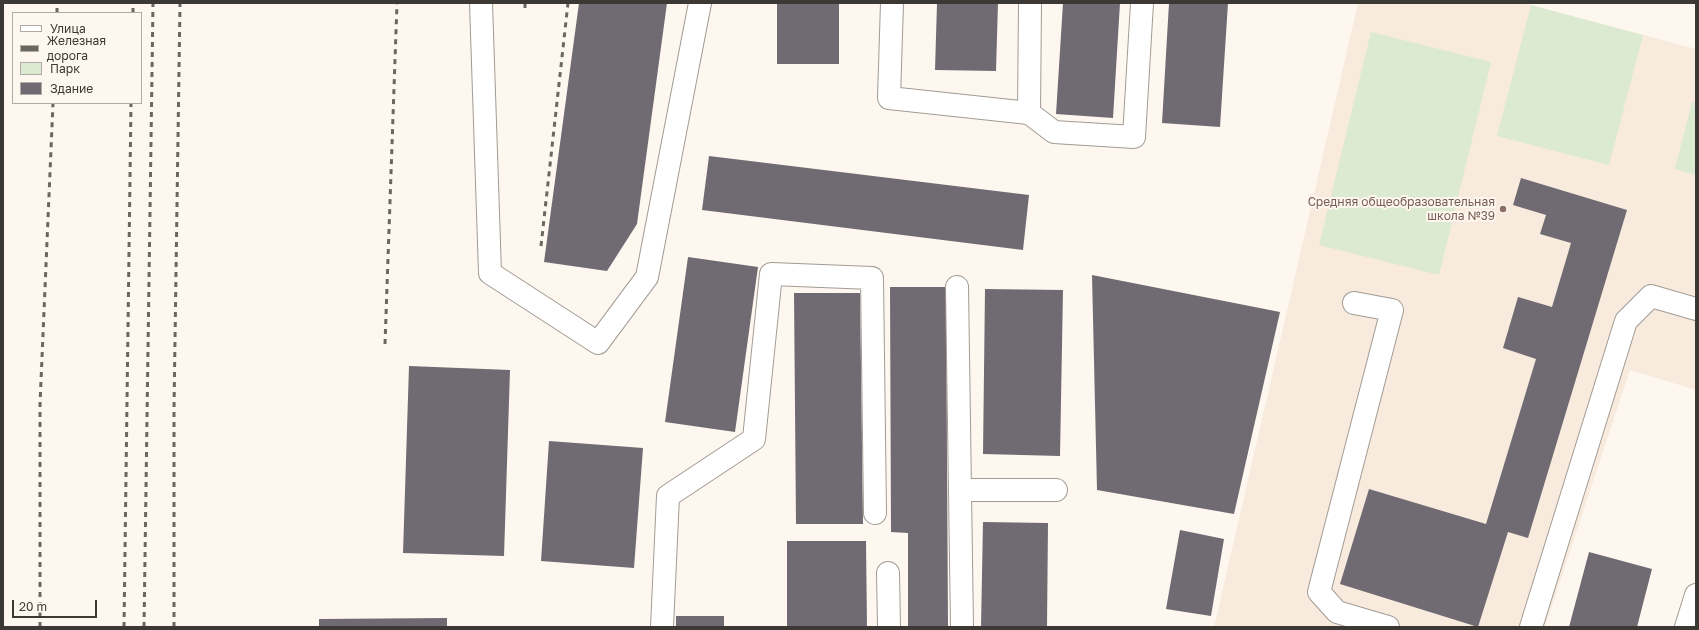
<!DOCTYPE html>
<html>
<head>
<meta charset="utf-8">
<style>
  body { margin:0 }
  #map { position:relative; width:1699px; height:630px; overflow:hidden; background:#fef7ef; font-family:"Golos Text",sans-serif }
  canvas { display:block }
  .frame { position:absolute; inset:0; border:4px solid #3c3935; pointer-events:none }
  .legend { position:absolute; left:12px; top:12px; width:130px; height:92px; box-sizing:border-box; background:#fef7ef; border:1px solid #b0aba5; margin:0; padding:5px 7px; list-style:none; font-size:12px; color:#3c3935 }
  .legend li { display:flex; align-items:center; gap:8px; height:20px }
  .legend b { width:20px; border:1px solid #b0aba5 }
  .scale { position:absolute; left:12px; top:600px; width:85px; height:18px; box-sizing:border-box; border:2px solid #3c3935; border-top:0; padding-left:5px; font-size:12px; line-height:14px; white-space:nowrap; color:#3c3935; -webkit-text-stroke:3px #fef7ef; paint-order:stroke }
</style>
</head>
<body>
<div id="map">
<canvas width="1699" height="630"></canvas>
<div class="frame"></div>
<ul class="legend">
<li><b style="height:5px;background:#fff"></b>Улица</li>
<li><b style="height:5px;background:#6a6661"></b>Железная дорога</li>
<li><b style="height:11px;background:#dbead1"></b>Парк</li>
<li><b style="height:11px;background:#706b72"></b>Здание</li>
</ul>
<div class="scale">20 m</div>
</div>
<script>
const ctx = document.querySelector('canvas').getContext('2d');
ctx.lineJoin = 'round';
function fillPath(path, color) {
  ctx.fillStyle = color;
  ctx.fill(path, 'evenodd');
}
function strokePath(path, color, width, dash) {
  ctx.strokeStyle = color;
  ctx.lineWidth = width;
  ctx.lineCap = dash ? 'butt' : 'round';
  ctx.setLineDash(dash || []);
  ctx.stroke(path);
}
function write(font, color, halo, rows, align = 'center') {
  ctx.font = font + ' "Golos Text",sans-serif';
  ctx.lineWidth = 4;
  ctx.setLineDash([]);
  ctx.textBaseline = 'middle';
  ctx.strokeStyle = halo;
  ctx.fillStyle = color;
  for (const [text, x, y, turn = 0] of rows) {
    ctx.save();
    ctx.translate(x, y);
    ctx.rotate((+turn || 0) * Math.PI / 180);
    ctx.textAlign = isNaN(turn) ? turn : align;
    if (halo) ctx.strokeText(text, 0, 0);
    ctx.fillText(text, 0, 0);
    ctx.restore();
  }
}
fillPath(new Path2D(`
  M1358 3H1523L1696 49V390L1630 370 1545 627H1214Z`), '#f8ebdd');
fillPath(new Path2D(`
  M1531 5 1643 35 1609 165 1497 136Z
  M1371 32 1491 62 1439 275 1319 245Z
  M1692 102 1696 103V175L1675 169Z`), '#dbead1');
fillPath(new Path2D(`
  M579 3H667L637 224 607 271 544 262Z
  M777 3H839V64H777Z
  M937 3H998L996 71 935 70Z
  M1063 3H1120L1113 118 1056 114Z
  M1169 3H1228L1220 127 1162 123Z
  M709 156 1029 195 1023 250 702 210Z
  M1521 178 1627 210 1528 538 1508 532 1478 627 1340 584 1369 489 1486 524 1536 359 1503 348 1518 297 1552 307 1571 243 1540 234 1546 215 1513 205Z
  M688 257 758 267 735 432 665 422Z
  M1092 275 1280 312 1234 514 1097 490Z
  M890 287H946L948 627H908V533L891 532Z
  M985 289 1063 290 1060 456 983 454Z
  M794 293H860L863 524H796Z
  M409 366 510 370 504 556 403 553Z
  M549 441 643 448 634 568 541 561Z
  M983 522 1048 523 1047 627H981Z
  M1180 530 1224 539 1211 616 1166 609Z
  M787 541H866L867 627H787Z
  M1589 552 1652 569 1637 627H1569Z
  M676 616H724V627H676Z
  M447 618V627H319V619Z`), '#706b72');
const minor = new Path2D(`
  M481 3 490 273 598 343 647 277 700 3
  M892 3 889 98 1029 113 1054 132 1134 137 1142 3
  M1029 113 1030 3
  M957 287 962 627
  M1354 303 1392 310 1319 592 1337 612 1388 627
  M961 490H1056
  M888 573 889 627
  M662 627 668 496 754 439 771 274 872 278 875 513
  M1531 627 1626 321 1651 296 1696 309
  M1686 627 1696 595`);
strokePath(minor, '#a29b94', 24);
strokePath(minor, '#fff', 22);
strokePath(new Path2D(`
  M525 8V3
  M57 13V3
  M133 13V3
  M541 246 568 3
  M385 344 397 3
  M40 627V404L53 103
  M124 627 131 103
  M144 627 153 3
  M174 627V408L180 3`), '#6a6661', 3, [5, 5]);
for (const [x, y, r, color] of [
  [1503,209,4,"#8d6e63"]
]) {
  const dot = new Path2D();
  dot.arc(x, y, r, 0, 2 * Math.PI);
  ctx.fillStyle = color;
  ctx.fill(dot);
  strokePath(dot, '#fef7ef', 1.5);
}
write('12px', '#785e54', '#fef7ef', [
  ["Средняя общеобразовательная",1495,202],
  ["школа №39",1495,216]
], 'right');
</script>
</body>
</html>
